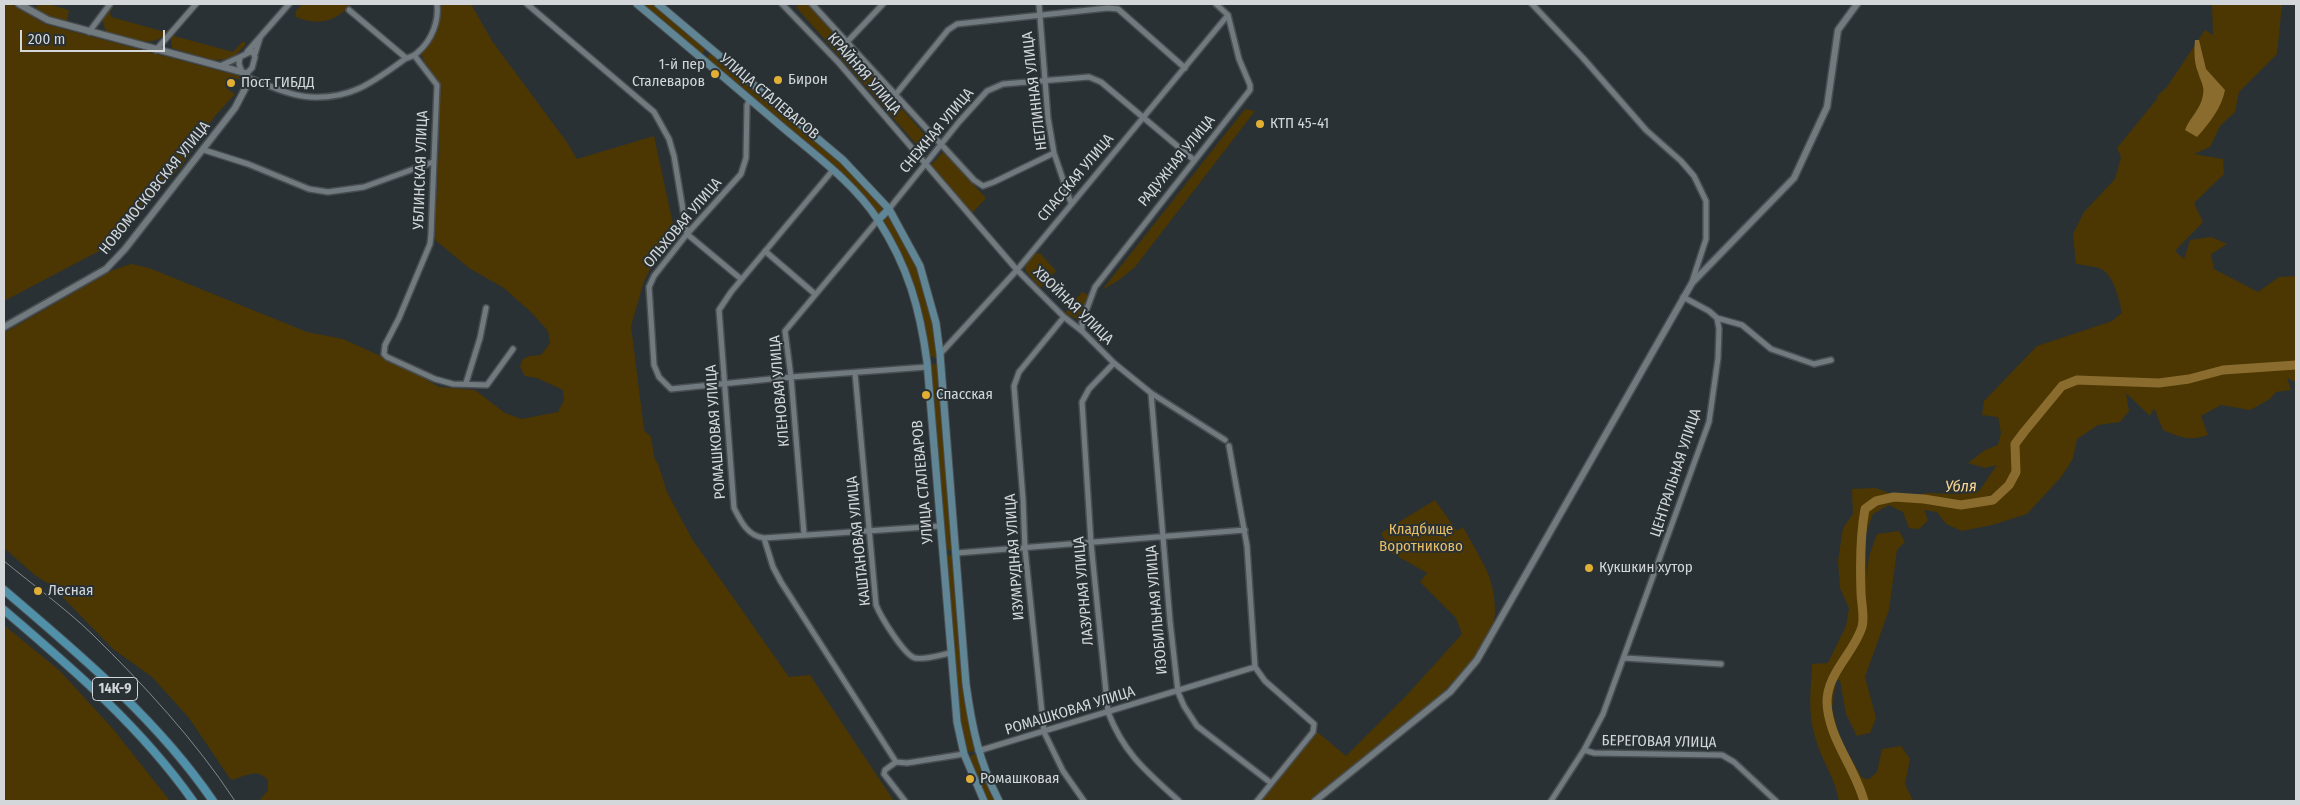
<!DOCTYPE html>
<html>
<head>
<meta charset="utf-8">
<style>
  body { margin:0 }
  #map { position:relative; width:2300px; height:805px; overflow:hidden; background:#293134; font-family:"Fira Sans Condensed",sans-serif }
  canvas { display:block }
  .frame { position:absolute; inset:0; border:5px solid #d3d7da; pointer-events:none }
  .scale { position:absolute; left:20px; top:30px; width:145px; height:22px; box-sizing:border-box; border:2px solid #d3d7da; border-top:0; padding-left:6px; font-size:15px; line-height:18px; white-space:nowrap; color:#d3d7da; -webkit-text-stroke:4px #293134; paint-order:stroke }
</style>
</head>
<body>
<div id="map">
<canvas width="2300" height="805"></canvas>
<div class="frame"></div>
<div class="scale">200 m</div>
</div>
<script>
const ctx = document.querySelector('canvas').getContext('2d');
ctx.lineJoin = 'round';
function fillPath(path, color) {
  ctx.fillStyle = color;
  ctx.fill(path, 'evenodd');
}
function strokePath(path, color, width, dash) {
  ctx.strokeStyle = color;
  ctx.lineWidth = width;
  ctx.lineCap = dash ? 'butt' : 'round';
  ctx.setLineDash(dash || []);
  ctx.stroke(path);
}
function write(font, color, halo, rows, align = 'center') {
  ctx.font = font + ' "Fira Sans Condensed",sans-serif';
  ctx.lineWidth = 4;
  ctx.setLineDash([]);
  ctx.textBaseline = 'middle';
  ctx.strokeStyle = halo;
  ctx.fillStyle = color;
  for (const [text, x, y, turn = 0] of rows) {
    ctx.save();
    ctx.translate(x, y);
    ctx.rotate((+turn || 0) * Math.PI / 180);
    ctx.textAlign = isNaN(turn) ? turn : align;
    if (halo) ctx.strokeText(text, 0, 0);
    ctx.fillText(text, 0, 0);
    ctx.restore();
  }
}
fillPath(new Path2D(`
  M4 4C19 3 34 20 48 25L239 76 241 79 227 78 225 87 235 94 214 117 182 166 103 249 4 301Z
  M38 4H48L69 10 67 22 48 17 35 9Z
  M302 4H351C336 22 318 26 296 17V11Z
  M439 4H471L492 41 566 141 577 159 654 136 673 224 644 281 631 326 644 430 651 437 654 457 658 464 667 492 692 539 789 677 810 675 894 801H259L268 790V780C256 767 245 777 231 780L189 718 152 677 113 649 52 586 36 576 4 548V333L113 270 131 264 149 268 307 332 343 339 407 368 439 387 475 390 505 413 522 419 558 412 564 400 563 390 537 378 525 376 520 367 522 360 529 356 541 355 550 343 548 331 532 313 504 288 469 268 434 239 439 148 438 82 424 61 421 52C434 36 441 25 439 4Z
  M640 4H655L704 46 705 49 703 53H698Z
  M800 4H810L932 143 923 152 796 7Z
  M2212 4H2282L2277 54 2239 92 2235 112 2220 126 2210 147 2194 154 2223 159 2224 174 2194 203 2203 222 2175 251 2184 259 2190 240 2211 237 2227 244 2211 254 2214 269 2258 292 2279 277 2296 276V382L2287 378 2291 390 2276 392 2270 399 2250 410 2221 405 2201 416 2208 435C2188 441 2182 438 2163 430L2154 408 2150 416 2126 393 2129 411 2120 422 2098 425 2077 439 2073 458 2062 476 2027 514 1992 525 1962 531 1946 524 1937 512 1924 510 1928 520 1919 529 1909 528 1903 512 1889 505 1873 514 1865 535 1867 577 1869 556 1877 534 1899 531 1905 542 1897 550 1889 610 1865 677 1876 718 1870 733 1857 736 1846 714 1840 680 1836 681 1832 708 1840 739 1862 778 1869 779 1877 772 1882 749 1901 746 1910 759 1905 784 1913 801H1839C1836 780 1822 761 1816 740 1807 715 1811 689 1812 664L1828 663 1846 626 1849 608 1840 588 1838 561 1843 528 1853 514 1852 489 1876 488 1891 494 1919 495 1927 493 1959 494 1979 491 1997 465 1985 468 1968 463 1985 450 1998 445 2001 433 1998 417 1982 415 1984 401 2037 346 2112 321 2122 313C2119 299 2114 274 2099 268 2092 266 2083 265 2076 264L2073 234 2084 212 2115 179 2121 157 2117 148 2157 99V96L2167 87 2205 30 2213 35Z
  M112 6 113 8 110 12 111 17 165 32 170 28 171 30C152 51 129 38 106 32L102 19Z
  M175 32 174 36 233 52 243 41 246 44 232 59 212 60 172 48 171 37Z
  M711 53 843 163 883 207 881 214 877 213 707 58Z
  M1245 109 1255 111 1135 267 1119 280 1102 290Z
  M943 152 986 198 972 213 931 165Z
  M886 216 890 217 915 262 931 313 936 358 929 356 915 290 909 272 882 223Z
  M1040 253 1056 271 1040 288 1026 271 1025 266 1032 254Z
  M1082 292 1088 295 1078 320 1065 313Z
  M936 364H938L952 550H946L930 365Z
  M1435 500 1457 531 1463 527C1471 542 1480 556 1487 571 1493 585 1498 610 1493 624 1486 650 1459 677 1440 695L1310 801H1259L1316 731 1346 756 1406 696 1462 634 1456 618 1420 582 1427 573 1392 553 1381 533Z
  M947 555 954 556 968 714 975 749 974 751 968 752 958 714Z
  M4 625 60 671 113 729 170 801H4Z
  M975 754 977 756 997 801H987L969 757Z`), '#4c3702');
fillPath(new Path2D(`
  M2195 40H2199L2206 69 2225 90C2222 107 2209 124 2197 137L2185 130C2190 117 2201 109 2203 95 2205 86 2200 80 2198 72 2194 63 2194 50 2195 40Z`), '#8a6d2e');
strokePath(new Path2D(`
  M1864 801C1855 767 1828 738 1827 702 1827 673 1854 653 1862 627 1865 617 1861 602 1861 592 1860 564 1860 536 1865 509L1876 501 1894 497 1924 499 1961 505 1993 500 2009 485 2016 472 2015 444 2024 432 2062 386 2077 380 2159 383 2189 379 2223 370 2296 365`), '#8a6d2e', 9);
const minor = new Path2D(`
  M527 4 654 112 669 139 674 156 687 234 741 279
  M782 4 838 62 1017 270 1064 317 1082 331 1114 363 1151 393 1225 440
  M812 4 974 180 983 186 994 182 1054 153
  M1039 4 1048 118 1054 153 1071 203
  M1532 4 1583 58 1646 130 1681 161 1694 176 1706 201V239L1692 282
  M349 10 406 58
  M89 32 110 4
  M848 41 883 4
  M156 50 196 4
  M252 51 255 57 252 68 247 73 242 72 239 64 240 57Z
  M247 52 289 4
  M255 54 260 38
  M414 55 437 85 431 235 430 244 399 318 385 345 384 354 387 357 435 379 453 384 487 385 513 349
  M220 66 240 57
  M249 78C268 85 290 96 311 97 352 99 373 82 405 59 409 57 415 56 418 52 432 40 439 21 437 4
  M896 94 948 30 957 24 1108 8 1118 9 1126 16 1185 68
  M750 99 747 105 746 158 741 174 687 234 654 276 649 287 654 365 659 377 671 389 791 377 927 367
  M204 150 248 164 309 189 328 192 364 187 433 162
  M833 170 731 292 719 310 734 508C741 522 748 536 764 538L773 567 781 582 896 762
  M889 209 959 122 987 91 1003 84 1089 77 1101 82 1194 160
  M765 251 815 294
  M1064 317 1019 372 1014 386 1023 499 1025 549 1044 732 1063 771 1084 801
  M1717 318 1742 325 1771 349 1814 364 1831 360
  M1082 331V322L1095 287 1250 90V85L1239 59 1228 15 1216 4
  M940 354 1017 270 1228 15
  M1114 363 1089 389 1082 402 1091 543 1108 712C1124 754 1147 772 1179 801
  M855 373 876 605C881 617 904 655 915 658 926 660 940 655 950 653
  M466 383 480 338 486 308
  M1151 393 1170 621 1178 692 1184 706 1197 726 1271 783
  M1229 446 1247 546 1255 667 1265 681 1314 724 1313 732 1257 801
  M804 534 791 377 785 331 878 220
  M764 538 940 526
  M957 553 1245 530
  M1624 658 1721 664
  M1584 750 1594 753 1722 755 1734 762 1776 801
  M978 751 1255 667
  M896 762 907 763 964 754
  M896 762 885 770 884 774 905 801
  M1551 801 1584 750 1603 714 1709 422 1718 358 1719 329 1717 318 1709 311 1683 297`);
const tertiary = new Path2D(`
  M19 4 48 20 242 72
  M4 327 106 269 125 249 235 108 247 85V73
  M1315 801 1450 692 1477 660 1692 283 1794 178 1827 107 1838 30 1857 4`);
const secondary = new Path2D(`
  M637 4C685 44 733 85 781 126 815 155 854 183 878 220 908 266 920 309 927 362L957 722 964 754 984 801
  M658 4 843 160 889 209 920 266 936 323 940 354 966 684C972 727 979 762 999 801
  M878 220 889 209`);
const primary = new Path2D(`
  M4 590C79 654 157 719 213 801
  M4 610C72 668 141 727 193 801`);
strokePath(minor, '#484d51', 8);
strokePath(tertiary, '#484d51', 9);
strokePath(secondary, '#484d51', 9);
strokePath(primary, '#484d51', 10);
strokePath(minor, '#717a7e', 5);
strokePath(tertiary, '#717a7e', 6);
strokePath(secondary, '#608594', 7);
strokePath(primary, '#5090a9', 8);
strokePath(new Path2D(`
  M4 561C33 585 65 608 92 634 144 685 195 740 235 801`), '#83888b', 1);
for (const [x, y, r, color] of [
  [715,74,5,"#e2ae34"],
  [778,80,5,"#e2ae34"],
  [231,83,5,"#e2ae34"],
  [1260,124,5,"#e2ae34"],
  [926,395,5,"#e2ae34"],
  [1589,568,5,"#e2ae34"],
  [38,591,5,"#e2ae34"],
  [970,779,5,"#e2ae34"]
]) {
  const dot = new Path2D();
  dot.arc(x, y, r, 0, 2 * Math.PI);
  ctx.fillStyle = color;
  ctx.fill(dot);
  strokePath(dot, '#293134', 2);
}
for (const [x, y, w] of [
  [115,689,45]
]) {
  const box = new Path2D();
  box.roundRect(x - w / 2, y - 11.5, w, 23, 4);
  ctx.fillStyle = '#293134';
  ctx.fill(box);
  strokePath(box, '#d3d7da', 1);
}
write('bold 14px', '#d3d7da', null, [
  ["14К-9",115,689]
]);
write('15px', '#d3d7da', '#293134', [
  ["1-й пер",705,65,"right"],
  ["Сталеваров",705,82,"right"],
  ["Бирон",788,80],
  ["Пост ГИБДД",241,83],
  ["КТП 45-41",1270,124],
  ["Спасская",936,395],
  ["Кукшкин хутор",1599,568],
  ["Лесная",48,591],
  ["Ромашковая",980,779]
], 'left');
write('15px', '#d3d7da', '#293134', [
  ["КРАЙНЯЯ УЛИЦА",864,74,49],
  ["НЕГЛИННАЯ УЛИЦА",1035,91,-97],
  ["УЛИЦА СТАЛЕВАРОВ",769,97,40],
  ["СНЕЖНАЯ УЛИЦА",937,131,-50],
  ["РАДУЖНАЯ УЛИЦА",1177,161,-51],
  ["УБЛИНСКАЯ УЛИЦА",421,170,-88],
  ["СПАССКАЯ УЛИЦА",1076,178,-50],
  ["НОВОМОСКОВСКАЯ УЛИЦА",155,188,-51],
  ["ОЛЬХОВАЯ УЛИЦА",683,223,-50],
  ["ХВОЙНАЯ УЛИЦА",1073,306,44],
  ["КЛЕНОВАЯ УЛИЦА",780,391,-95],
  ["РОМАШКОВАЯ УЛИЦА",716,432,-94],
  ["ЦЕНТРАЛЬНАЯ УЛИЦА",1676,473,-72],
  ["УЛИЦА СТАЛЕВАРОВ",923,482,-95],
  ["КАШТАНОВАЯ УЛИЦА",859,541,-96],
  ["ИЗУМРУДНАЯ УЛИЦА",1015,557,-94],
  ["ЛАЗУРНАЯ УЛИЦА",1084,591,-95],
  ["ИЗОБИЛЬНАЯ УЛИЦА",1157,610,-95],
  ["РОМАШКОВАЯ УЛИЦА",1070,711,-17],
  ["БЕРЕГОВАЯ УЛИЦА",1659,742,1]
]);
write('15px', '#e9be65', '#293134', [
  ["Кладбище",1421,530],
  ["Воротниково",1421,547]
]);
write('italic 16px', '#f8d691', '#293134', [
  ["Убля",1961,487,-1]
]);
</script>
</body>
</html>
